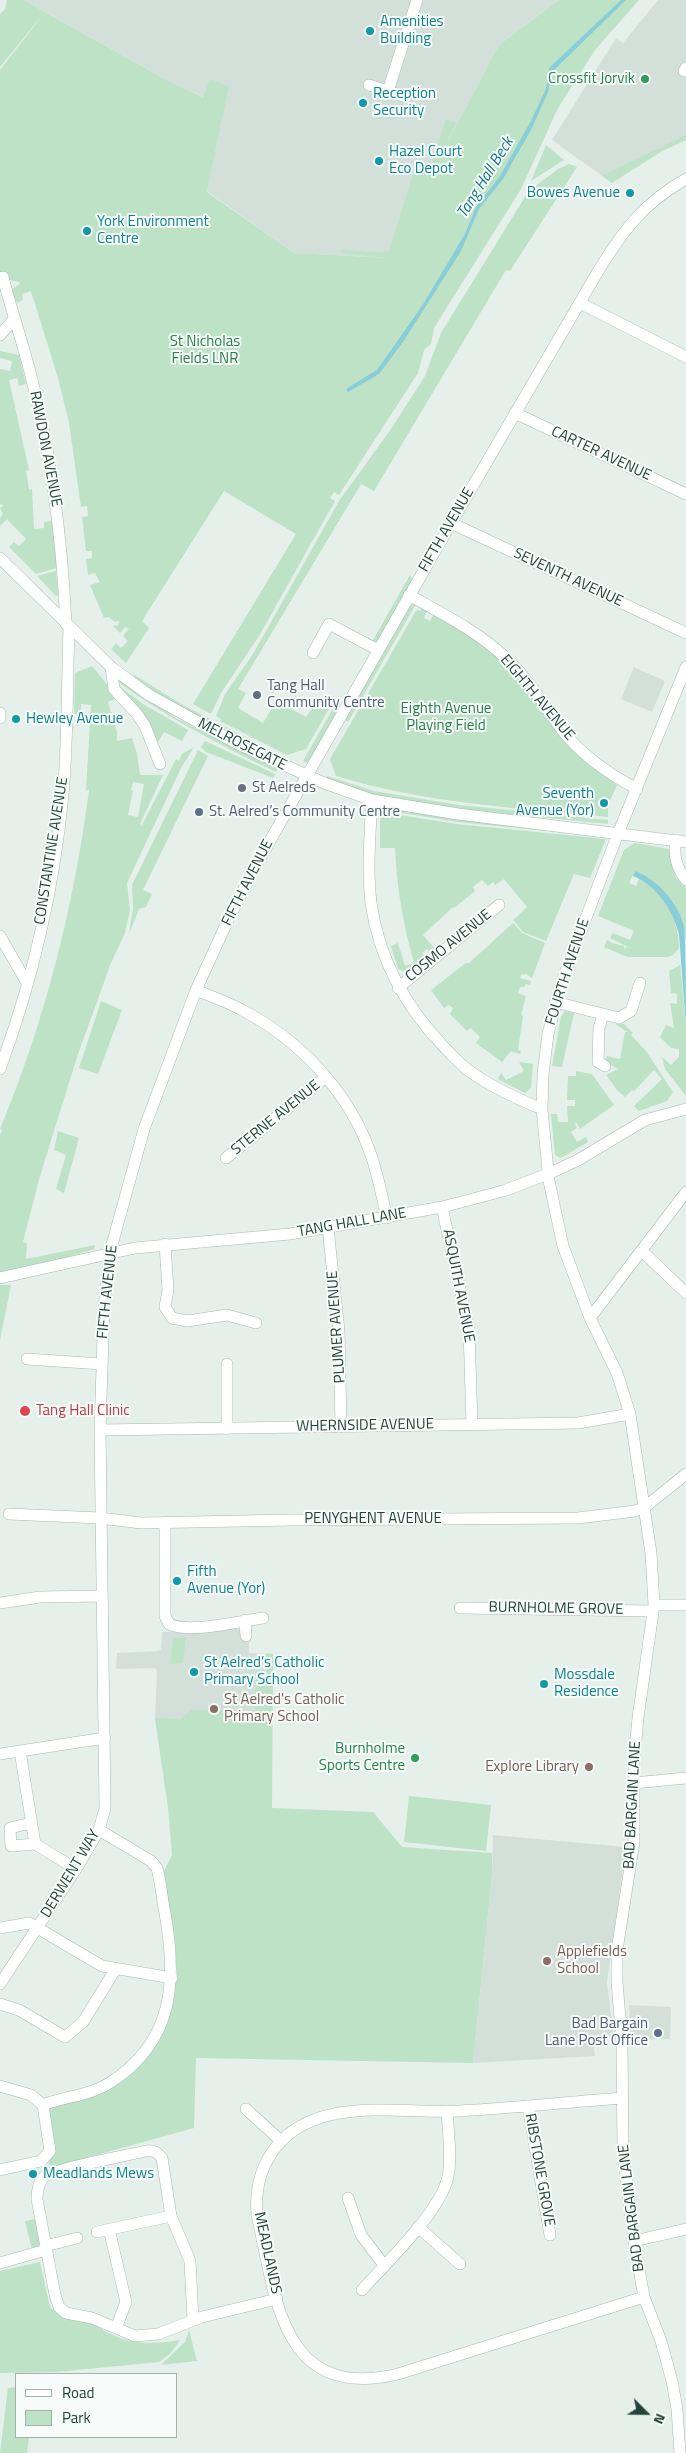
<!DOCTYPE html>
<html>
<head>
<meta charset="utf-8">
<style>
  body { margin:0 }
  #map { position:relative; width:686px; height:2453px; overflow:hidden; background:#e5f0eb; font-family:"Titillium Web",sans-serif }
  canvas { display:block }
  .legend { position:absolute; left:15px; top:2373px; width:162px; height:65px; box-sizing:border-box; background:#f7fbf9; border:1px solid #a2b2ad; margin:0; padding:6px 9px; list-style:none; font-size:15px; color:#22443a }
  .legend li { display:flex; align-items:center; gap:10px; height:25px }
  .legend b { width:25px; border:1px solid #a2b2ad }
  .north { position:absolute; left:621px; top:2388px; width:50px; height:50px; -webkit-text-stroke:4px #f7fbf9; paint-order:stroke; rotate:113deg; font-size:14px; font-weight:700; line-height:20px; text-align:center; color:#22443a }
  .north::after { content:''; display:block; margin:auto; width:18px; height:22px; background:#22443a; clip-path:polygon(50% 0,100% 100%,50% 72%,0 100%) }
</style>
</head>
<body>
<div id="map">
<canvas width="686" height="2453"></canvas>
<ul class="legend">
<li><b style="height:6px;background:#fff"></b>Road</li>
<li><b style="height:14px;background:#bde2c6"></b>Park</li>
</ul>
<div class="north">N</div>
</div>
<script>
const ctx = document.querySelector('canvas').getContext('2d');
ctx.lineJoin = 'round';
function fillPath(path, color) {
  ctx.fillStyle = color;
  ctx.fill(path, 'evenodd');
}
function strokePath(path, color, width, dash) {
  ctx.strokeStyle = color;
  ctx.lineWidth = width;
  ctx.lineCap = dash ? 'butt' : 'round';
  ctx.setLineDash(dash || []);
  ctx.stroke(path);
}
function write(font, color, halo, rows, align = 'center') {
  ctx.font = font + ' "Titillium Web",sans-serif';
  ctx.lineWidth = 4;
  ctx.setLineDash([]);
  ctx.textBaseline = 'middle';
  ctx.strokeStyle = halo;
  ctx.fillStyle = color;
  for (const [text, x, y, turn = 0] of rows) {
    ctx.save();
    ctx.translate(x, y);
    ctx.rotate((+turn || 0) * Math.PI / 180);
    ctx.textAlign = isNaN(turn) ? turn : align;
    if (halo) ctx.strokeText(text, 0, 0);
    ctx.fillText(text, 0, 0);
    ctx.restore();
  }
}
fillPath(new Path2D(`
  M24 0H559L499 45 387 258 294 253 207 191 224 110 204 97 172 83Z
  M658 0H686V140L662 151 612 183 552 140 616 38 623 43Z
  M634 667 665 681 652 712 621 699Z
  M236 1628 240 1630 241 1639H249V1653L273 1654V1699L168 1807 155 1718 157 1670 154 1668 116 1669 117 1653 158 1651 161 1649 162 1632Z
  M493 1835 626 1847 607 1982 614 2039 593 2040 595 2056 473 2063 492 1875Z
  M629 2005 671 2007 670 2039 630 2040Z`), '#d3e0da');
fillPath(new Path2D(`
  M7 0H24L45 12 0 67V14L5 9Z
  M559 0H639L595 50 558 108 521 189 434 328 431 344 424 350 418 373 339 495 334 492 330 498 335 501 259 636 221 693 211 714 193 704 296 534 224 491 142 621 149 628 126 663 111 649 116 643 121 648 128 641 123 636 129 629 125 627 120 633 113 626 118 625 119 621 115 622 109 617 104 618 90 585 100 582 95 573 88 575 86 559 92 558V551H86L82 517 88 516 87 506 81 507 69 423 58 378 31 291 22 294 23 300 17 303 11 290 20 284 19 282 10 280 8 274H0V70L45 12 172 83 203 97 210 79 229 86 207 192 294 253 387 258 341 253V250L380 252 389 251 414 171 428 175 446 119 456 123 444 149 499 45Z
  M686 135V140L662 151 612 183 602 176Z
  M546 145 564 160 531 181Z
  M569 164 577 167 510 271 506 270 374 491 361 484 238 689 246 693 238 708 263 723 276 701 306 717 317 702 331 705 306 749 287 755 220 721 221 719 216 716 225 694 253 654 339 501 391 429 425 376 441 333 528 192 558 169Z
  M0 351 19 355 26 384 19 386 17 378 9 380 29 470 26 471 29 490 32 489 34 529 44 528V522L52 521 57 568 36 574 9 547 14 542 19 546 26 539 7 519 0 526V518L3 514 0 508 4 505 0 504V369L10 371 12 361 0 358Z
  M56 571 58 595 56 596 37 576Z
  M410 575 413 581 377 641 372 642Z
  M416 604 348 722 343 719 409 606Z
  M423 609 427 611 424 618 430 621 434 614 460 629 504 661 560 736 585 762 617 785 608 805V817C517 808 424 803 336 776L330 759 416 611Z
  M92 666 118 698 108 702 117 732V741L132 738 137 754 140 775H163L140 824 142 825 176 759 179 761 182 754 194 747 181 768 127 883 130 910 125 933 111 963 77 1057 40 1176 23 1242 27 1243 26 1259 95 1245 94 1249 56 1261 0 1273V1135L2 1131 0 1129C45 1021 74 906 89 790H86L91 705 81 704V714H74L75 673ZM133 782 144 784 138 817 128 815 133 790H131Z
  M133 674 183 705 286 758 285 760C233 736 181 711 135 679Z
  M113 675 176 718 278 769 276 772C221 746 168 718 118 682Z
  M115 683 143 704 188 730 182 741 164 732 157 744Z
  M335 705 337 713 312 757 307 763 303 761Z
  M205 741 275 774 273 778 206 752 201 747Z
  M198 750 208 756 143 890 152 894 146 907 139 909 129 934 133 908 132 885Z
  M327 776 374 791 459 805 608 820V824L458 809 373 795 326 779Z
  M391 809 607 837 458 822 390 811Z
  M380 812 457 824 606 839 590 878 574 874 546 941 523 932 513 920 527 907 504 879 495 885 493 882 488 886 482 880 473 887 475 891 454 908 453 907 423 935 436 950 432 954 427 949 422 953 426 958 409 973 398 969 391 946 398 943 405 966 414 963C403 923 397 890 395 848H380Z
  M635 843 669 849C674 854 671 861 673 868 674 876 680 883 686 888V942C682 908 664 887 635 871L629 883 636 886 639 879C664 893 679 919 679 948L673 955 667 957H627L604 947 607 940 612 943 624 946 625 950 626 947 630 948 610 938 613 933 630 940 634 931 598 916 624 850Z
  M513 923 522 933 545 943 532 978 526 974 521 975 520 978 531 981 530 985 526 984 524 987H520L518 993 526 996 521 1015 523 1016 518 1050 521 1051 520 1054 511 1051 502 1062 476 1043 480 1037 471 1028 467 1031 450 1014 453 1008 449 1005 444 1008 431 990 466 963H469Z
  M680 965 686 1025V1096L665 1069 662 1057 671 1065 679 1057V1049L671 1048 660 1037 666 1025 674 1028 670 1003 677 1004V994L671 993 669 971Z
  M101 1001 122 1010 98 1074 79 1068Z
  M565 1011 574 1013 562 1067 552 1066 561 1017Z
  M615 1024H624L633 1033 631 1035 646 1051 673 1092 667 1101 639 1111 634 1106 662 1079 654 1070 634 1091 632 1090 625 1097 617 1090 606 1075 618 1069 605 1062 607 1056 620 1059 625 1032H628Z
  M519 1062 533 1064 531 1088 525 1093 498 1079 501 1073 506 1080 524 1071Z
  M576 1071 592 1074 614 1105 580 1129 577 1123 575 1124 577 1128 571 1132 577 1142 586 1137 588 1142 561 1158 555 1155 551 1114H557L558 1122H568L567 1106H575V1100H567L568 1076H576Z
  M58 1131 79 1138 64 1193 56 1189 66 1155 54 1150Z
  M0 1285H11L0 1340Z
  M173 1638H186L183 1663 170 1664Z
  M267 1653 273 1654 272 1808 373 1812 402 1847 492 1853V1875L473 2063 196 2058 194 2128 53 2167 49 2165 48 2106 113 2085 141 2064 156 2040 170 2009 177 1975 175 1940 163 1873 172 1855 168 1807 155 1718 181 1719 191 1710 255 1711 256 1671H267Z
  M409 1796 491 1805 486 1851 404 1842Z
  M36 2219 41 2247 32 2250 25 2221Z
  M40 2262 50 2307C65 2321 76 2316 92 2323 99 2327 106 2332 113 2335 133 2345 159 2344 180 2340L170 2354 159 2362 57 2372 0 2373V2271Z
  M189 2330 197 2361 161 2365 185 2342Z
  M16 2387V2437H29L27 2453H0L8 2388Z`), '#bde2c6');
fillPath(new Path2D(`
  M621 0H626L552 72 548 92 532 128 503 179 479 209 461 251 403 342 379 374 348 392 346 389 377 370 422 306 465 234 476 207 500 176 531 121 546 89 549 68Z
  M635 871C657 879 678 903 684 926 686 949 686 1000 686 1026L679 934C672 909 657 886 633 876Z`), '#89cdd8');
const minor = new Path2D(`
  M684 71 686 68
  M369 85 406 97
  M388 91 417 0
  M3 277C11 310 23 343 31 376 52 457 62 540 66 624
  M580 303 686 357
  M0 335 14 319
  M515 413 686 494
  M451 523 686 633
  M0 558 111 667 149 695 238 744 324 783 372 800 458 814 686 842
  M409 595C443 614 477 631 506 658 528 678 544 706 562 730 582 756 609 774 637 789
  M313 653 329 624 378 650
  M111 667 114 689 137 714 145 726 160 764
  M0 713V718
  M372 800C370 834 367 869 371 903 379 960 406 1008 446 1049 453 1056 460 1064 468 1070 491 1087 516 1098 542 1109
  M676 840C673 855 676 867 686 880
  M0 936 27 983
  M398 988 499 905
  M196 990C212 997 228 1002 242 1010 300 1040 350 1093 371 1155 378 1175 382 1197 387 1218
  M555 1002 619 1018 631 1011 640 983
  M603 1015 599 1028 598 1062 605 1066
  M0 1069C32 982 54 888 63 795 68 740 67 683 69 628
  M226 1158 326 1077
  M442 1207 469 1330 472 1425
  M328 1228 339 1331 341 1426
  M165 1244 168 1290 165 1307 172 1318 187 1321 227 1315 256 1323
  M643 1252 686 1293
  M0 1278 135 1248 290 1234 442 1207 503 1191 548 1174 578 1160 645 1120 686 1109
  M590 1318 686 1192
  M27 1359 102 1364
  M227 1429V1364
  M100 1430 578 1423 630 1414
  M9 1514 100 1518 141 1523 292 1520 578 1518 635 1511 645 1507 686 1474
  M165 1522V1616L169 1624C190 1634 239 1621 263 1618
  M0 1603 40 1597 102 1596
  M654 1605H686
  M460 1608 653 1611
  M245 1620 246 1636
  M20 1751 35 1844
  M0 1754 105 1738
  M634 1783 686 1778
  M31 1823 10 1828 11 1846 35 1844
  M35 1844 76 1869
  M0 1928 29 1923 102 1966 172 1978
  M0 1984 76 1869 99 1830 105 1808 100 1430 104 1307 110 1252 144 1129 196 990 229 918 259 860 439 544 597 273C622 232 643 203 686 179
  M0 2004 19 2010 65 2037 83 2022 115 1970
  M0 2086 31 2095 43 2105 50 2151 41 2161 0 2170
  M622 2098C568 2102 513 2108 459 2111 400 2114 317 2095 276 2147 260 2167 255 2190 257 2215 276 2298 281 2402 398 2374L644 2297
  M43 2105C65 2096 90 2096 111 2082 174 2041 177 1981 165 1913 162 1899 161 1883 157 1868L151 1861 99 1830
  M528 2106 550 2235
  M246 2109 281 2141
  M348 2198 361 2235 384 2265
  M418 2227 460 2264
  M109 2229 126 2302 116 2328
  M97 2232 171 2216
  M634 2241 686 2229
  M45 2246 77 2238
  M0 2263 46 2250
  M362 2290C387 2262 440 2212 448 2177 452 2156 448 2132 447 2111
  M193 2320 190 2261 171 2216 162 2158C157 2152 154 2150 146 2151 129 2155 53 2169 44 2177 39 2182 37 2191 37 2199L55 2295 59 2307 66 2313 92 2318 135 2336 158 2334 202 2317 277 2299
  M680 2453 677 2409 672 2381 661 2341 644 2297 634 2241 623 2152 622 2042 617 1982V1950L634 1842V1761L638 1718 654 1605 651 1553 630 1414 617 1373 590 1318 563 1246 549 1181 542 1109 543 1074 548 1034 561 984 617 836 686 667`);
strokePath(minor, '#a7b9b2', 12);
strokePath(minor, '#fff', 11);
for (const [x, y, r, color] of [
  [370,31,5,"#0f9aa8"],
  [645,79,5,"#2e9e5b"],
  [363,103,5,"#0f9aa8"],
  [379,161,5,"#0f9aa8"],
  [630,193,5,"#0f9aa8"],
  [87,231,5,"#0f9aa8"],
  [257,695,5,"#5c6f8a"],
  [16,719,5,"#0f9aa8"],
  [242,788,5,"#6b7280"],
  [604,803,5,"#0f9aa8"],
  [199,812,5,"#5c6f8a"],
  [25,1411,6,"#e0444e"],
  [177,1581,5,"#0f9aa8"],
  [194,1672,5,"#0f9aa8"],
  [544,1684,5,"#0f9aa8"],
  [214,1709,5,"#8d6e63"],
  [415,1758,5,"#2e9e5b"],
  [589,1767,5,"#8d6e63"],
  [547,1961,5,"#8d6e63"],
  [658,2033,5,"#5c6f8a"],
  [33,2174,5,"#0f9aa8"]
]) {
  const dot = new Path2D();
  dot.arc(x, y, r, 0, 2 * Math.PI);
  ctx.fillStyle = color;
  ctx.fill(dot);
  strokePath(dot, '#f7fbf9', 2);
}
write('15px', '#0d838f', '#f7fbf9', [
  ["Amenities",380,22],
  ["Building",380,39],
  ["Reception",373,94],
  ["Security",373,111],
  ["Hazel Court",389,152],
  ["Eco Depot",389,169],
  ["Bowes Avenue",620,193,"right"],
  ["York Environment",97,222],
  ["Centre",97,239],
  ["Hewley Avenue",26,719],
  ["Seventh",594,794,"right"],
  ["Avenue (Yor)",594,811,"right"],
  ["Fifth",187,1572],
  ["Avenue (Yor)",187,1589],
  ["St Aelred’s Catholic",204,1663],
  ["Primary School",204,1680],
  ["Mossdale",554,1675],
  ["Residence",554,1692],
  ["Meadlands Mews",43,2174]
], 'left');
write('15px', '#27864d', '#f7fbf9', [
  ["Crossfit Jorvik",635,79],
  ["Burnholme",405,1749],
  ["Sports Centre",405,1766]
], 'right');
write('15px', '#287f49', '#f7fbf9', [
  ["St Nicholas",205,342],
  ["Fields LNR",205,359],
  ["Eighth Avenue",446,709],
  ["Playing Field",446,726]
]);
write('15px', '#22443a', '#f7fbf9', [
  ["RAWDON AVENUE",45,449,79],
  ["CARTER AVENUE",601,454,25],
  ["FIFTH AVENUE",447,530,-60],
  ["SEVENTH AVENUE",568,578,25],
  ["EIGHTH AVENUE",537,698,50],
  ["MELROSEGATE",242,745,27],
  ["CONSTANTINE AVENUE",52,851,-81],
  ["FIFTH AVENUE",248,883,-63],
  ["COSMO AVENUE",449,946,-39],
  ["FOURTH AVENUE",568,972,-72],
  ["STERNE AVENUE",276,1118,-39],
  ["TANG HALL LANE",352,1223,-10],
  ["ASQUITH AVENUE",458,1286,79],
  ["FIFTH AVENUE",108,1292,-84],
  ["PLUMER AVENUE",337,1327,-94],
  ["WHERNSIDE AVENUE",365,1426,-1],
  ["PENYGHENT AVENUE",373,1519],
  ["BURNHOLME GROVE",556,1609,1],
  ["BAD BARGAIN LANE",633,1805,-87],
  ["DERWENT WAY",71,1874,-59],
  ["RIBSTONE GROVE",539,2170,80],
  ["BAD BARGAIN LANE",632,2208,-97],
  ["MEADLANDS",267,2253,78]
]);
write('15px', '#4e5e75', '#f7fbf9', [
  ["Tang Hall",267,686],
  ["Community Centre",267,703],
  ["St. Aelred’s Community Centre",209,812],
  ["Bad Bargain",648,2024,"right"],
  ["Lane Post Office",648,2041,"right"]
], 'left');
write('15px', '#5b616d', '#f7fbf9', [
  ["St Aelreds",252,788]
], 'left');
write('15px', '#be3a42', '#f7fbf9', [
  ["Tang Hall Clinic",36,1411]
], 'left');
write('15px', '#785e54', '#f7fbf9', [
  ["St Aelred's Catholic",224,1700],
  ["Primary School",224,1717],
  ["Explore Library",579,1767,"right"],
  ["Applefields",557,1952],
  ["School",557,1969]
], 'left');
write('italic 16px', '#167586', '#f7fbf9', [
  ["Tang Hall Beck",486,178,-58]
]);
</script>
</body>
</html>
